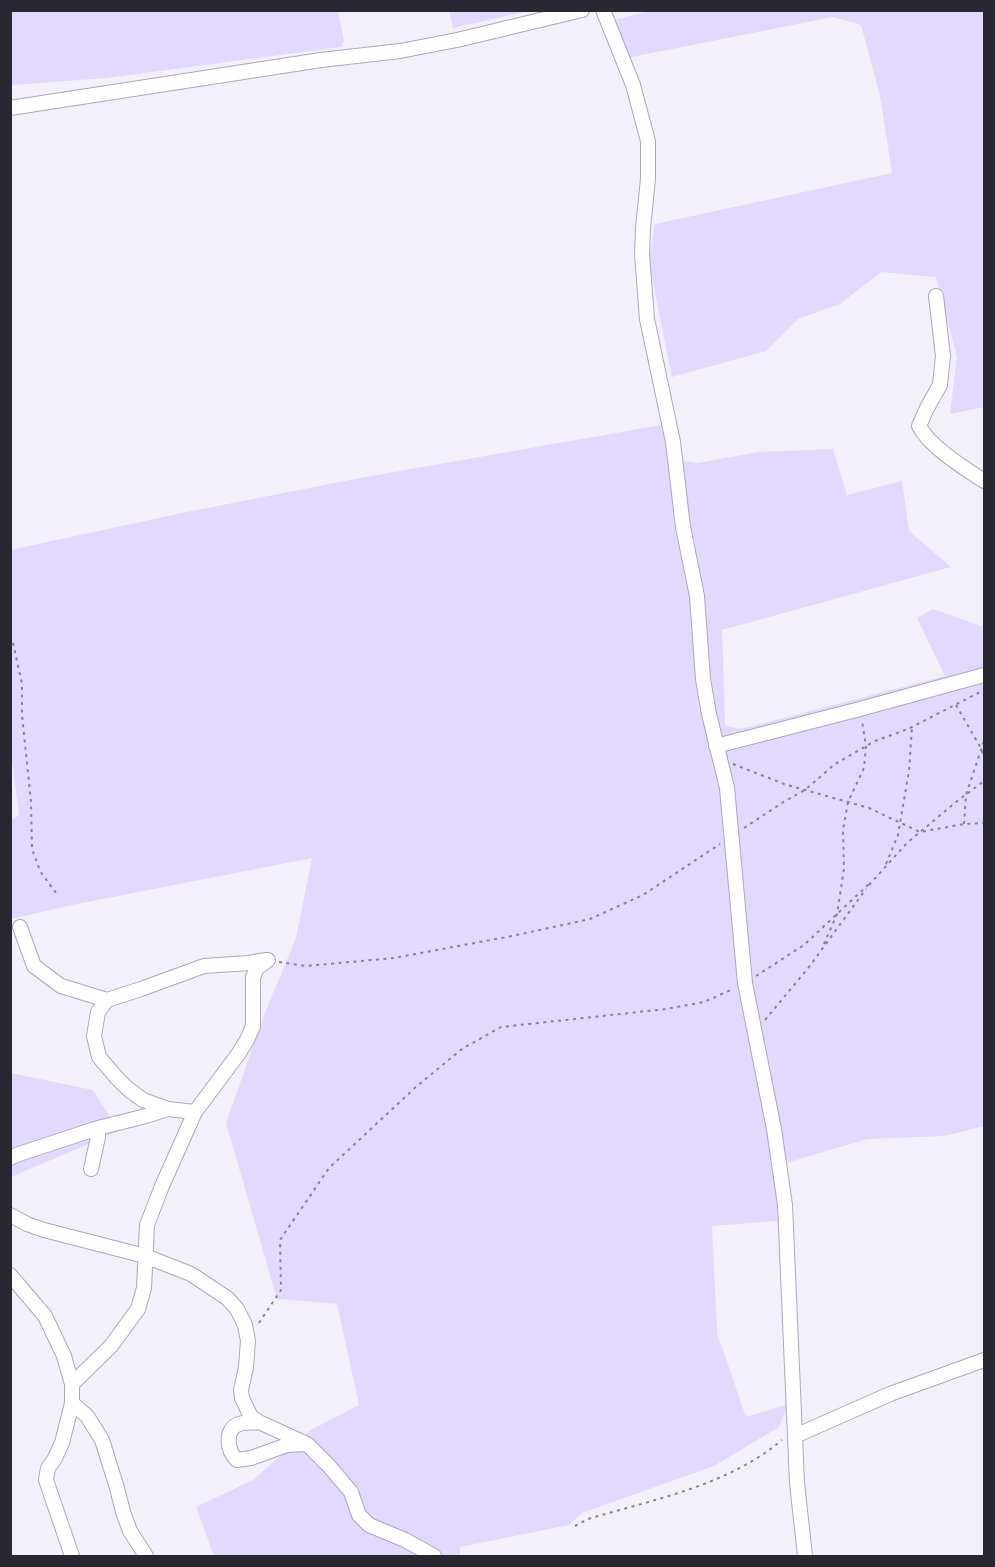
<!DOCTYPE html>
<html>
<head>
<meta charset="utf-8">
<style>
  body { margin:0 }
  #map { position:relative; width:995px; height:1567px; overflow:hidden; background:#f3f0fb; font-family:"Public Sans",sans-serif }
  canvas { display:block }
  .frame { position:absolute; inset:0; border:12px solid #292731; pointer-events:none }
</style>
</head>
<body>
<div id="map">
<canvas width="995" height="1567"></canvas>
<div class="frame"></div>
</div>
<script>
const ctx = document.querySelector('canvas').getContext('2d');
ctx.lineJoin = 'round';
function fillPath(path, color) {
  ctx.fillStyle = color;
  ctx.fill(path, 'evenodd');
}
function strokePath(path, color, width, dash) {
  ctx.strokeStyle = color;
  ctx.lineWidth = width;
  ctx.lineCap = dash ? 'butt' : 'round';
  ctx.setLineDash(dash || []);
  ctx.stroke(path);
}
fillPath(new Path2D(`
  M11 10 338 11 344 41 341 47 107 78 11 85Z
  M449 10H529V11L453 28Z
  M652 10 984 11V407L950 414 957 357 936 277 881 272 840 304 798 319 766 351 672 377 649 262 655 224 892 173 880 96 861 25 833 17 627 58 611 21Z
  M661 425 671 459 698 463 758 452 833 449 847 495 902 481 909 531 951 567 722 630 725 725 741 729 945 676 917 618 933 609 984 627V1126L945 1136 867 1139 776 1166 778 1221 712 1226 717 1333 746 1417 789 1404 779 1427 714 1466 582 1513 569 1525 460 1547V1556H214L196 1507 253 1480 309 1431 359 1405 337 1304 277 1299 226 1123 264 1015 296 938 312 858 72 905 11 919V820L19 815 10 745V550L187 512 360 478Z
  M11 1073 93 1090 119 1131 11 1177Z`), '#e3d8fe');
const minor = new Path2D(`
  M603 10 633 85 648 141V179L643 228 642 254 647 319 673 442 683 527 697 596 703 679 709 714 727 788 745 983 774 1129 785 1205 797 1483 805 1556
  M10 108 321 60 400 51 457 40 582 10
  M936 296 943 356 940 385 927 408 919 426C930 447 964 468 984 481
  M716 746 860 709 984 675
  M20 927 34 966 61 986 107 1000
  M195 1112 168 1109 143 1100 128 1089 116 1077 99 1057 94 1036 98 1012 107 1000 141 989 204 966 249 963 266 960
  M10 1158 19 1154 98 1128
  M91 1169 98 1137V1128L146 1116 168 1109
  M10 1215 27 1224 44 1230 145 1256 191 1274 227 1298 237 1309 245 1325 248 1341 246 1367 241 1390 242 1398 251 1417 259 1422 307 1444 329 1466 351 1492 359 1515 369 1525 405 1540 434 1556
  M10 1275 45 1316 64 1356 72 1384V1403L62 1443 54 1460 48 1468 46 1480 72 1556
  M72 1384 111 1346 138 1309 144 1288 147 1225 162 1186 195 1112 239 1053 247 1040 253 1026V977L257 968 268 960
  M72 1403 87 1416 102 1440 117 1488 123 1512 130 1531 146 1556
  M259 1422C253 1423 245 1422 239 1424 224 1429 227 1451 237 1460L251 1458 287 1445 305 1444
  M795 1436 890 1394 984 1360`);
strokePath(minor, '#ada6bf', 16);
strokePath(new Path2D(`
  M10 636 13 643 22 684V715L31 802 32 849 40 871 56 893
  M956 705 982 750 984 758
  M733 764 784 784 869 808 920 832 964 824 984 823
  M964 824 966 795 984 741
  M744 828 785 801 805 790 835 764 875 741 908 729 984 690
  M886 864 898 835 909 771 912 727
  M869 885 907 843 956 802 984 781
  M824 944 837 914 844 869 843 830 848 802 864 768 866 746 862 721
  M279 962 306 966 394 958 512 936 590 919 643 895 720 844
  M756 976 804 945 869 884
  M765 1020 809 967 866 889
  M259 1323 281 1290 280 1240 329 1168 417 1086 462 1049 501 1027 666 1009 704 1002 733 989
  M575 1526 588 1519C655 1499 727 1486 782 1440`), '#86848e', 2, [3, 4.5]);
strokePath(minor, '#fff', 14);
</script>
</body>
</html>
